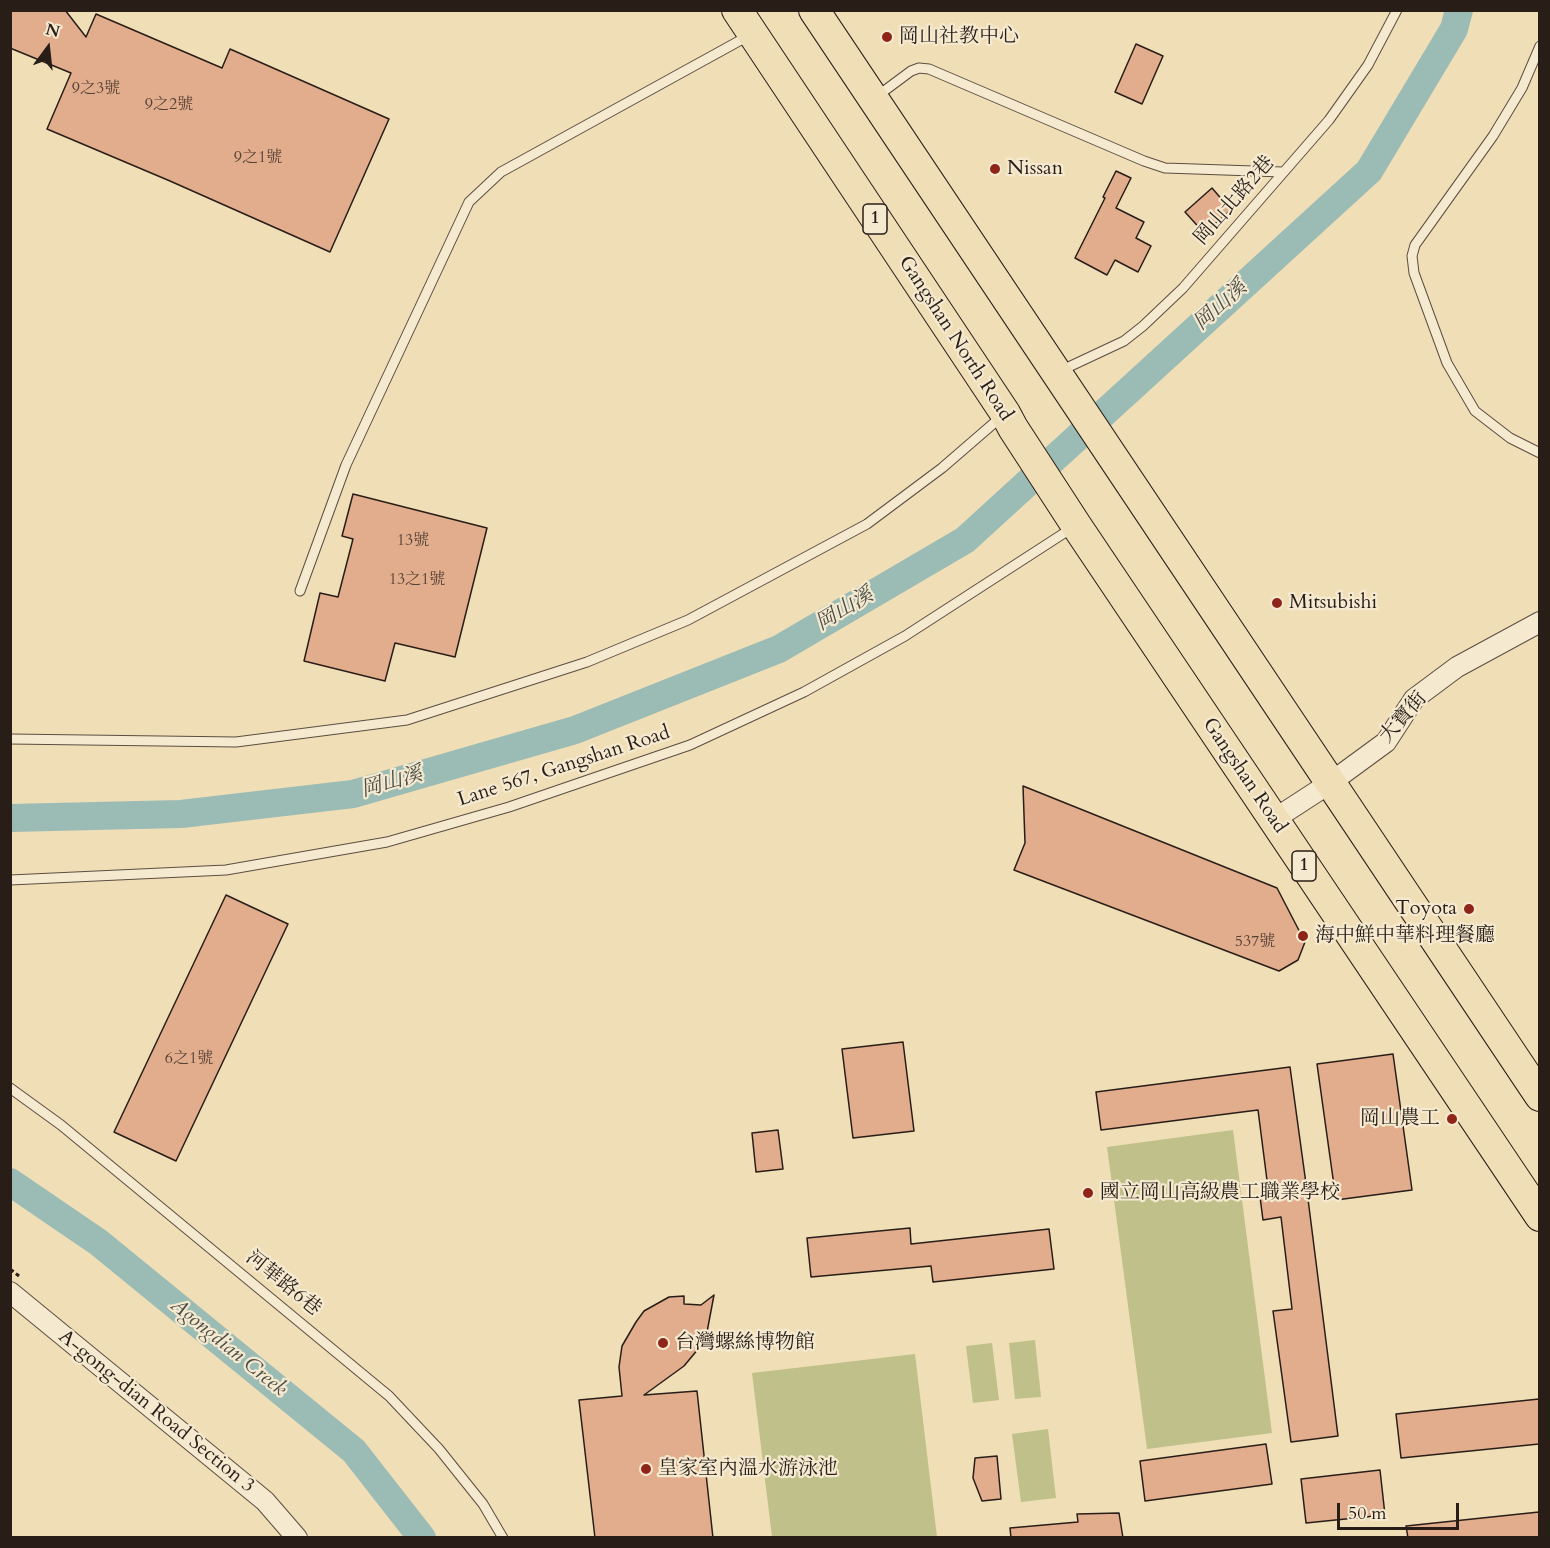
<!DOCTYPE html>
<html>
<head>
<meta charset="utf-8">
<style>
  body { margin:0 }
  #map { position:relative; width:1550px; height:1548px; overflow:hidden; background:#f0deb7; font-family:Cardo,serif }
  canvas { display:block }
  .frame { position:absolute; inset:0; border:12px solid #291d18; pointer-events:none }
  .north { position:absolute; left:18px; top:18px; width:60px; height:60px; -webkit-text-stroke:4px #f5ead0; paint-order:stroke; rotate:15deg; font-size:16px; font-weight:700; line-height:24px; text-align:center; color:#291d18 }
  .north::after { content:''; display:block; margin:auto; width:21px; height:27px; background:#291d18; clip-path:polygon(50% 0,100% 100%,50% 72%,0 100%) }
  .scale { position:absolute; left:1337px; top:1503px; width:122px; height:27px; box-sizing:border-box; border:3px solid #291d18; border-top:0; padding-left:8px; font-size:18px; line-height:21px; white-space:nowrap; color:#291d18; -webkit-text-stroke:4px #f5ead0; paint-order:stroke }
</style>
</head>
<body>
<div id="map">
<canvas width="1550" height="1548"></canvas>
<div class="frame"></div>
<div class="north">N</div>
<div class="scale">50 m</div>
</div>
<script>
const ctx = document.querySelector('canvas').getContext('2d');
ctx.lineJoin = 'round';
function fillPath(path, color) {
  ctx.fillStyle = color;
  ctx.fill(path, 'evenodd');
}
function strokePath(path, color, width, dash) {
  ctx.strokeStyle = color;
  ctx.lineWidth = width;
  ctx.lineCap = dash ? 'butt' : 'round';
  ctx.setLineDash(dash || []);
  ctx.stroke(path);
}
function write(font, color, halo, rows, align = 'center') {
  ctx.font = font + ' Cardo,"Noto Serif TC",serif';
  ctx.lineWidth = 4.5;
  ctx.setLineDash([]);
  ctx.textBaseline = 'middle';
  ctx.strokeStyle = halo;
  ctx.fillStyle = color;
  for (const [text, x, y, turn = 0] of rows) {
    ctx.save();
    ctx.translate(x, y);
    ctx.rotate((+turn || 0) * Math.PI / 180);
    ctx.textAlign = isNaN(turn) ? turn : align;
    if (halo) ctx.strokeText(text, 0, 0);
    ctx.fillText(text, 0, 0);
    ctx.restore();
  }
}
fillPath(new Path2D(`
  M1233 1130 1272 1433 1147 1449 1107 1147Z
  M1035 1340 1041 1397 1015 1399 1009 1343Z
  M992 1343 999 1400 973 1403 966 1346Z
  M915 1354 937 1537H772L752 1373Z
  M1048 1429 1056 1498 1021 1502 1012 1434Z`), '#bfc08a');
strokePath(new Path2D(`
  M10 818 181 814 353 794 575 730 779 649 965 540 1369 171 1454 29 1459 10
  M10 1182 98 1242 354 1451 422 1538`), '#9bbbb5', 28);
const building = new Path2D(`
  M10 10H65L86 37 96 14 222 68 230 49 389 119 330 252 170 181 47 129 71 73 10 48Z
  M1136 44 1163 56 1142 104 1115 92Z
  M1116 171 1131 178 1116 208 1144 222 1136 238 1151 246 1138 272 1115 260 1107 275 1075 258 1105 198 1103 197Z
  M1212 188 1231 210 1204 233 1185 212Z
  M353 494 487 528 455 657 395 643 385 681 304 661 320 593 338 597 353 539 342 536Z
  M1023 786 1277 888 1305 942 1298 960 1279 971 1014 870 1025 843Z
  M226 895 288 924 176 1161 114 1132Z
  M903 1042 914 1131 853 1138 842 1049Z
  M1393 1054 1412 1190 1336 1200 1317 1064Z
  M1290 1067 1307 1191 1338 1436 1291 1442 1273 1311 1292 1309 1281 1217 1263 1220 1260 1197 1269 1196 1258 1110 1101 1130 1096 1092Z
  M778 1130 783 1169 756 1172 752 1133Z
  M910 1228 911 1244 1049 1229 1054 1269 933 1282 931 1266 811 1277 807 1238Z
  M714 1295 707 1332 699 1348 684 1366 644 1395 697 1391 713 1538H595L579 1400 622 1396 619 1367 622 1346 636 1322 644 1311 669 1297 684 1296V1304L701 1305Z
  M1539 1399V1444L1401 1458 1396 1414Z
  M1266 1444 1272 1484 1145 1501 1140 1461Z
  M997 1456 1001 1499 982 1501 973 1478 975 1458Z
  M1380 1470 1385 1515 1306 1523 1301 1479Z
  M1539 1512V1538H1408L1406 1526Z
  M1119 1513 1123 1538H1011L1010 1528 1078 1522 1077 1514Z`);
fillPath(building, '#e1ad8c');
strokePath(building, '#291d18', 1.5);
const lane = new Path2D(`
  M1540 46 1522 88 1493 136 1415 245 1412 256 1414 273 1447 363 1475 411 1510 438 1540 453
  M876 97 911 71 919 68 929 69 1144 161 1165 168 1283 172
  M1060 371 1124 341 1143 326 1183 288 1329 120 1368 65 1397 10
  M300 591 346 465 469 202 501 172 750 35
  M10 739 236 742 407 720 587 662 688 620 867 524 942 468 1001 417
  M10 880 226 870 387 842 509 807 690 745 804 692 905 636 1072 528
  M10 1088 61 1125 389 1396 439 1449 483 1504 503 1538`);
const street = new Path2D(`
  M1273 820 1330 783 1386 742 1414 699 1457 667 1540 622
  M10 1292 265 1501 297 1538`);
const primary = new Path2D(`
  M737 10 1005 413 1013 428 1076 525 1540 1216
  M814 10C1057 372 1297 735 1540 1096`);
strokePath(lane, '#5b4d40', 11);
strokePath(street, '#5b4d40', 22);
strokePath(primary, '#291d18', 32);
strokePath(new Path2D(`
  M10 1269 19 1276`), '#291d18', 3, [4.5, 3]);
strokePath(lane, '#f5ead0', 9);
strokePath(street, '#f5ead0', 20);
strokePath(primary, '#f0deb7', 30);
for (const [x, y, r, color] of [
  [887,37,6,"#8f2418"],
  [995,169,6,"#8f2418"],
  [1277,603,6,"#8f2418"],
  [1469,909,6,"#8f2418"],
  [1303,936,6,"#8f2418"],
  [1452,1119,6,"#8f2418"],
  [1088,1193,6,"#8f2418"],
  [663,1343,6,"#8f2418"],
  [646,1469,6,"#8f2418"]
]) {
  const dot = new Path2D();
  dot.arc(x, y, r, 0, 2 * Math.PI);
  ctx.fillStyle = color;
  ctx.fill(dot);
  strokePath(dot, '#f5ead0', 2);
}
write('16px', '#574135', null, [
  ["9之3號",96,89],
  ["9之2號",169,105],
  ["9之1號",258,158],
  ["13號",413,541],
  ["13之1號",417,580],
  ["537號",1255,942],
  ["6之1號",189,1059]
]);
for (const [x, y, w] of [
  [875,219,24],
  [1304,866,24]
]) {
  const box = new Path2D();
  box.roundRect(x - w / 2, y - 15, w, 30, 4.5);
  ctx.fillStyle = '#f5ead0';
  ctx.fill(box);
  strokePath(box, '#291d18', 1.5);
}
write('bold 18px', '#291d18', null, [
  ["1",875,219],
  ["1",1304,866]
]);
write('20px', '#291d18', '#f5ead0', [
  ["岡山社教中心",899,37],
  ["Nissan",1007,169],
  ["Mitsubishi",1289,603],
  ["Toyota",1457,909,"right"],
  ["海中鮮中華料理餐廳",1315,936],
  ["岡山農工",1440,1119,"right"],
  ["國立岡山高級農工職業學校",1100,1193],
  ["台灣螺絲博物館",675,1343],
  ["皇家室內溫水游泳池",658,1469]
], 'left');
write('20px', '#291d18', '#f5ead0', [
  ["岡山北路2巷",1235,201,-49],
  ["Gangshan North Road",955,339,57],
  ["大寶街",1404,718,-49],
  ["Lane 567, Gangshan Road",564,767,-18],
  ["Gangshan Road",1244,776,56],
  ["河華路6巷",283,1284,39],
  ["A-gong-dian Road Section 3",156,1412,39]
]);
write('italic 21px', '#4b4c47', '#f5ead0', [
  ["岡山溪",1221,306,-42],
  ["岡山溪",845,610,-31],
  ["岡山溪",392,783,-16],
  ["Agongdian Creek",228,1348,39]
]);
</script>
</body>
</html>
